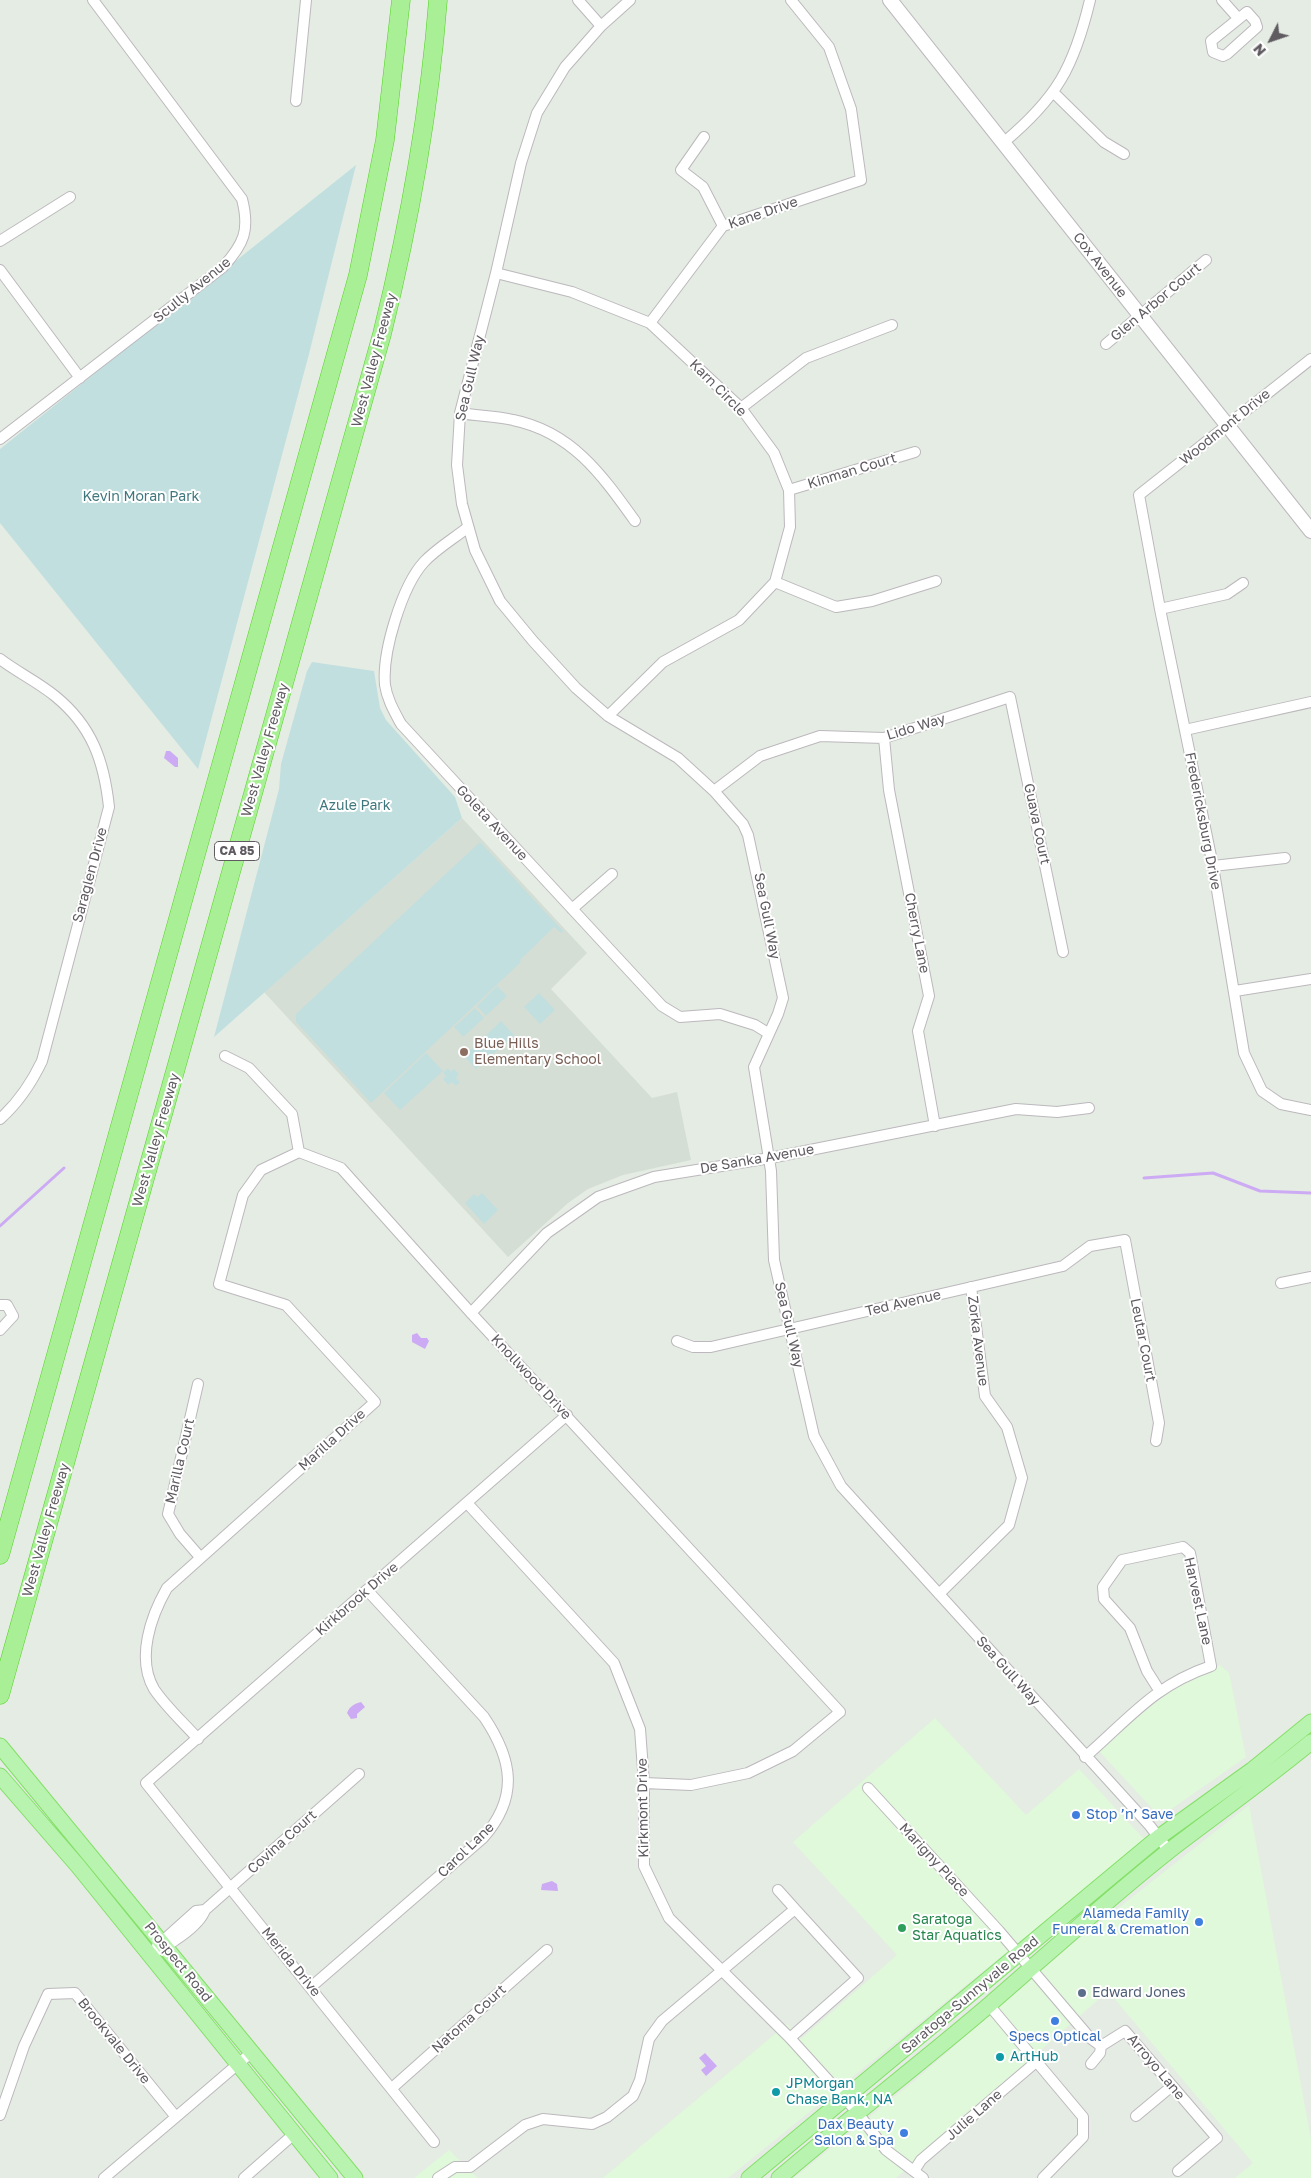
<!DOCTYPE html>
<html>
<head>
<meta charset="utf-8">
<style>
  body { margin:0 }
  #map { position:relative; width:1311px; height:2178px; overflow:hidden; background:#e4ece3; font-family:"Golos Text",sans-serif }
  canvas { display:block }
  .north { position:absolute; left:1246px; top:15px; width:50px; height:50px; -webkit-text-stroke:4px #fff; paint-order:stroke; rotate:229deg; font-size:14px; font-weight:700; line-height:20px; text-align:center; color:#5f5b61 }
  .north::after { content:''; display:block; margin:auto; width:18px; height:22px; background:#5f5b61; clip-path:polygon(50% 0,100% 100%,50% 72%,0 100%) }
</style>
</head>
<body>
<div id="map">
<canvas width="1311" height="2178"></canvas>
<div class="north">N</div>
</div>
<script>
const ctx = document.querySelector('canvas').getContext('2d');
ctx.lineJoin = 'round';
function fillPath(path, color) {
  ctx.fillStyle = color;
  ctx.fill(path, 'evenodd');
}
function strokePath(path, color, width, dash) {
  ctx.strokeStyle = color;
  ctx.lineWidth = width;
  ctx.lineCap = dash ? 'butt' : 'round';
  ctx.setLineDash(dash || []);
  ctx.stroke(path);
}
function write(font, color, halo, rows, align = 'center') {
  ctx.font = font + ' "Golos Text",sans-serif';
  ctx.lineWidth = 4;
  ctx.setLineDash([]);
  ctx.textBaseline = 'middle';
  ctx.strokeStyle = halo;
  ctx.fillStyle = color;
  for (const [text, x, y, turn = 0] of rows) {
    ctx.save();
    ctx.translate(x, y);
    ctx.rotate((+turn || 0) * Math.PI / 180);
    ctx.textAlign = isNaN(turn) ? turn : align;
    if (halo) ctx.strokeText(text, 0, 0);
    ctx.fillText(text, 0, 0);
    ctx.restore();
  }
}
fillPath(new Path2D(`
  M1220 1665 1229 1673 1246 1757 1160 1817 1098 1750 1179 1683Z
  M935 1718 1026 1815 1079 1769 1145 1840 728 2178H603L787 2024 801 2039 897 1955 793 1842Z
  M1249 1805 1311 2139V2178H1235L1253 2163 1108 1991 896 2178H794L913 2082 1070 1946Z
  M449 2150 478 2178H414Z`), '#e0f9da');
fillPath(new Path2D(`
  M462 818 587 953 551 989 652 1098 677 1092 691 1160 623 1175 588 1189 568 1203 508 1257 264 992Z`), '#d5ded4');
fillPath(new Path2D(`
  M356 165 309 354 198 769 0 523V449Z
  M312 662 374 671 380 708 386 720 455 797 462 818 214 1037 279 789 281 764 307 671Z
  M480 842 563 931 561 933 554 927 520 960 521 962 371 1103 296 1022V1014Z
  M497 986 507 996 486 1016 477 1006Z
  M539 993 555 1010 540 1024 524 1007Z
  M475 1008 484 1018 463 1037 454 1027Z
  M501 1021 514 1035 476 1069 464 1056Z
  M426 1053 443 1071 400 1110 384 1093Z
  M448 1068 451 1072 454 1069 459 1074 456 1078 460 1082 456 1086 452 1082 448 1085 443 1079 446 1076 443 1073Z
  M482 1193 498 1210 484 1224 465 1203 474 1194 477 1197Z`), '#c2dfe0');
fillPath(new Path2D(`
  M166 751H170L178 758V767H175L164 758Z
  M417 1333 421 1338H427L429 1341 425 1349 412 1342V1335Z
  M361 1702 365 1707 357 1714V1718L351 1719 347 1713C350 1706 354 1704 361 1702Z
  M552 1881 557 1884 558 1891 541 1890 542 1884Z
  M705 2053 717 2066 706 2076 701 2070 706 2066 699 2058Z`), '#cdabf4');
strokePath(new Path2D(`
  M1144 1178 1213 1173 1260 1191 1311 1193
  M0 1226 64 1168`), '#cdabf4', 3);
const minor = new Path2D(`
  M578 0 601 26
  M630 0 601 26 565 67 537 113 521 163 496 273 460 413 457 465 462 504 475 550 500 601 533 641 576 688 608 716 678 758 714 791 743 824 748 835 783 998 778 1014 754 1067 771 1171 774 1260 814 1436 841 1486 1150 1826 1169 1851
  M1222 0 1238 18
  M1247 12 1255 21 1257 27 1227 54 1223 56 1213 52 1211 41Z
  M1054 93 1104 142 1124 154
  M296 101 306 0
  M704 137 681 170 703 187 723 226
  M1003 143C1057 98 1074 67 1090 0
  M0 241 70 197
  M0 270 80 378
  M496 273 572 292 650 323 741 408 774 453 789 490 790 527 775 582 739 620 663 662 608 716
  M650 323 723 226 861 180 851 109 829 47 791 0
  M1106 344 1206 260
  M1311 359 1139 495 1160 609 1213 866 1244 1053 1262 1091 1281 1104 1311 1110
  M741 408 806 358 892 325
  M460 413C477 416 496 416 513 420 572 432 602 475 635 521
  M0 439 223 267C244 244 250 230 242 199L93 0
  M789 490 915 452
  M467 528C453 539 436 549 424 562 402 586 382 652 385 685 387 699 394 711 401 724L662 1006 680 1017 720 1014 755 1025 768 1033
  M775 582 836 607 872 601 936 581
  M1160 609 1227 594 1243 583
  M0 659C17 672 38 682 55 696 92 726 104 761 109 807L42 1061C31 1084 19 1102 0 1119
  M1185 730 1311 702
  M884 738 889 790 929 996 918 1031 935 1126
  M714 791 760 756 820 736 884 738 1010 697 1063 952
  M1213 866 1285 858
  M572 909 612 874
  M1235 991 1311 979
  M225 1056 249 1068 292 1114 299 1152 341 1168 471 1313 840 1712 793 1751 748 1773 691 1785 644 1783
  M1281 1283 1311 1277
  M0 1305H7L13 1316 0 1330
  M471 1313 547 1233 598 1197 654 1177 770 1158 1016 1109 1057 1112 1089 1108
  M677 1341 693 1347H711L1063 1266 1090 1246 1125 1240 1159 1423 1156 1441
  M198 1384 168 1514 180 1534 200 1557
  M467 1503 614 1663 640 1729 644 1783V1866L669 1918 790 2038 857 2112 886 2150 923 2178
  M939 1594 1009 1525 1022 1478 1007 1427 985 1396 971 1287
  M198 1739C184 1723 166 1707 154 1689 136 1658 151 1616 167 1588L375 1402 286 1305 219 1284 243 1195 261 1170 299 1152
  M1085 1757C1130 1718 1153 1686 1211 1666L1190 1553 1183 1547 1122 1560 1103 1587 1104 1599 1130 1628 1147 1671 1159 1690
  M868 1788 999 1931 1090 2038 1101 2046 1125 2031 1217 2138 1178 2171
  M778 1890 795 1909
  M157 1946 196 1911 205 1910
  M150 1954C167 1947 199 1927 205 1910L359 1774
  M311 1987 483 1838C519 1797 513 1760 484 1717L367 1590
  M989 2005 1083 2117V2137L1043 2178
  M1091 2064 1100 2053 1101 2046
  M392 2088 547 1950
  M0 2115 24 2046 48 1994 75 1993 176 2117 104 2178
  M1136 2116 1172 2086
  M176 2117 252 2052
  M434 2142 146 1783 567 1415
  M914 2171 921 2160 1036 2062
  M244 2178 294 2134
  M438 2178 455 2167H470L525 2125 543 2119 592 2124 607 2117 633 2096 640 2080 649 2039 662 2021 795 1909 858 1978 790 2038`);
const secondary = new Path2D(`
  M890 0 1311 531`);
const primary = new Path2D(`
  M0 1746 355 2178
  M0 1776 78 1866 330 2178
  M749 2178 1159 1837 1252 1770 1311 1722
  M779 2178C848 2119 920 2064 989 2005 1049 1953 1108 1899 1170 1850 1217 1814 1265 1780 1311 1742`);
const motorway = new Path2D(`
  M0 1555 358 275 385 140 401 0
  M0 1695 382 334C410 221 429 116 438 0`);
strokePath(minor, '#bcb8bd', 12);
strokePath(secondary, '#bdb8bf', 16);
strokePath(primary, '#85df69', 17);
strokePath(motorway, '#4ed21c', 19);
strokePath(minor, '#fff', 10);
strokePath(secondary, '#fff', 14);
strokePath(primary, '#b8f4af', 15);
strokePath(motorway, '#a9ef96', 18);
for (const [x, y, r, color] of [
  [464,1052,5,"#8d6e63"],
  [1076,1815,5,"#3f7fe0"],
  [1199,1922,5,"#3f7fe0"],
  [902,1928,5,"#2e9e5b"],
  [1082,1993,5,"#5c6f8a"],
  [1055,2021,5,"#3f7fe0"],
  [1000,2057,5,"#0f9aa8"],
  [776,2092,5,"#0f9aa8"],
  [904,2133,5,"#3f7fe0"]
]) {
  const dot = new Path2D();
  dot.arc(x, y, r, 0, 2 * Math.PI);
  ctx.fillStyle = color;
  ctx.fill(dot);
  strokePath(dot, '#fff', 2);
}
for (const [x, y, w] of [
  [237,851,45]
]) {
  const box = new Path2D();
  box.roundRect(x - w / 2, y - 9.5, w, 19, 4);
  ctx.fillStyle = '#fff';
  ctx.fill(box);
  strokePath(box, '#5f5b61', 1);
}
write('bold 12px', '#5f5b61', null, [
  ["CA 85",237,851]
]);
write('14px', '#5f5b61', '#fff', [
  ["Kane Drive",763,213,-19],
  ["Cox Avenue",1100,265,52],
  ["Scully Avenue",192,290,-39],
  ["Glen Arbor Court",1156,302,-40],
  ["West Valley Freeway",374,360,-75],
  ["Sea Gull Way",470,378,-77],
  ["Karn Circle",718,388,45],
  ["Woodmont Drive",1225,427,-39],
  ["Kinman Court",852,471,-17],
  ["Lido Way",916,727,-17],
  ["West Valley Freeway",265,750,-74],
  ["Fredericksburg Drive",1203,821,79],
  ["Goleta Avenue",492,823,47],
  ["Guava Court",1037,824,78],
  ["Saraglen Drive",90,875,-75],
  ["Sea Gull Way",767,916,79],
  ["Cherry Lane",917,933,79],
  ["West Valley Freeway",156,1140,-74],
  ["De Sanka Avenue",757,1159,-10],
  ["Ted Avenue",903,1303,-13],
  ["Sea Gull Way",789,1325,77],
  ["Leutar Court",1143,1340,79],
  ["Zorka Avenue",978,1341,83],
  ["Knollwood Drive",531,1377,47],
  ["Marilla Drive",332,1440,-42],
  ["Marilla Court",180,1461,-77],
  ["West Valley Freeway",46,1530,-74],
  ["Kirkbrook Drive",357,1599,-41],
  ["Harvest Lane",1198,1601,78],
  ["Sea Gull Way",1008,1671,48],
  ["Kirkmont Drive",643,1808,-91],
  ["Covina Court",282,1842,-42],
  ["Carol Lane",466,1850,-44],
  ["Marigny Place",934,1860,47],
  ["Prospect Road",178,1962,51],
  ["Merida Drive",291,1962,51],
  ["Saratoga-Sunnyvale Road",970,1995,-40],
  ["Natoma Court",469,2019,-42],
  ["Brookvale Drive",114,2041,51],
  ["Arroyo Lane",1156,2067,50],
  ["Julie Lane",974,2115,-41]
]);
write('14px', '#3f777d', '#fff', [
  ["Kevin Moran Park",141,497],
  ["Azule Park",355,806]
]);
write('14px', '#785e54', '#fff', [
  ["Blue Hills",474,1044],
  ["Elementary School",474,1060]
], 'left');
write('14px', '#366cbe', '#fff', [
  ["Stop ’n’ Save",1086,1815,"left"],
  ["Alameda Family",1189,1914],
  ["Funeral & Cremation",1189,1930],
  ["Specs Optical",1055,2037,"center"],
  ["Dax Beauty",894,2125],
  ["Salon & Spa",894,2141]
], 'right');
write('14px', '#27864d', '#fff', [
  ["Saratoga",912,1920],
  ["Star Aquatics",912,1936]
], 'left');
write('14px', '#4e5e75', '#fff', [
  ["Edward Jones",1092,1993]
], 'left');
write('14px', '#0d838f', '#fff', [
  ["ArtHub",1010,2057],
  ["JPMorgan",786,2084],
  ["Chase Bank, NA",786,2100]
], 'left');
</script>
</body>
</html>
